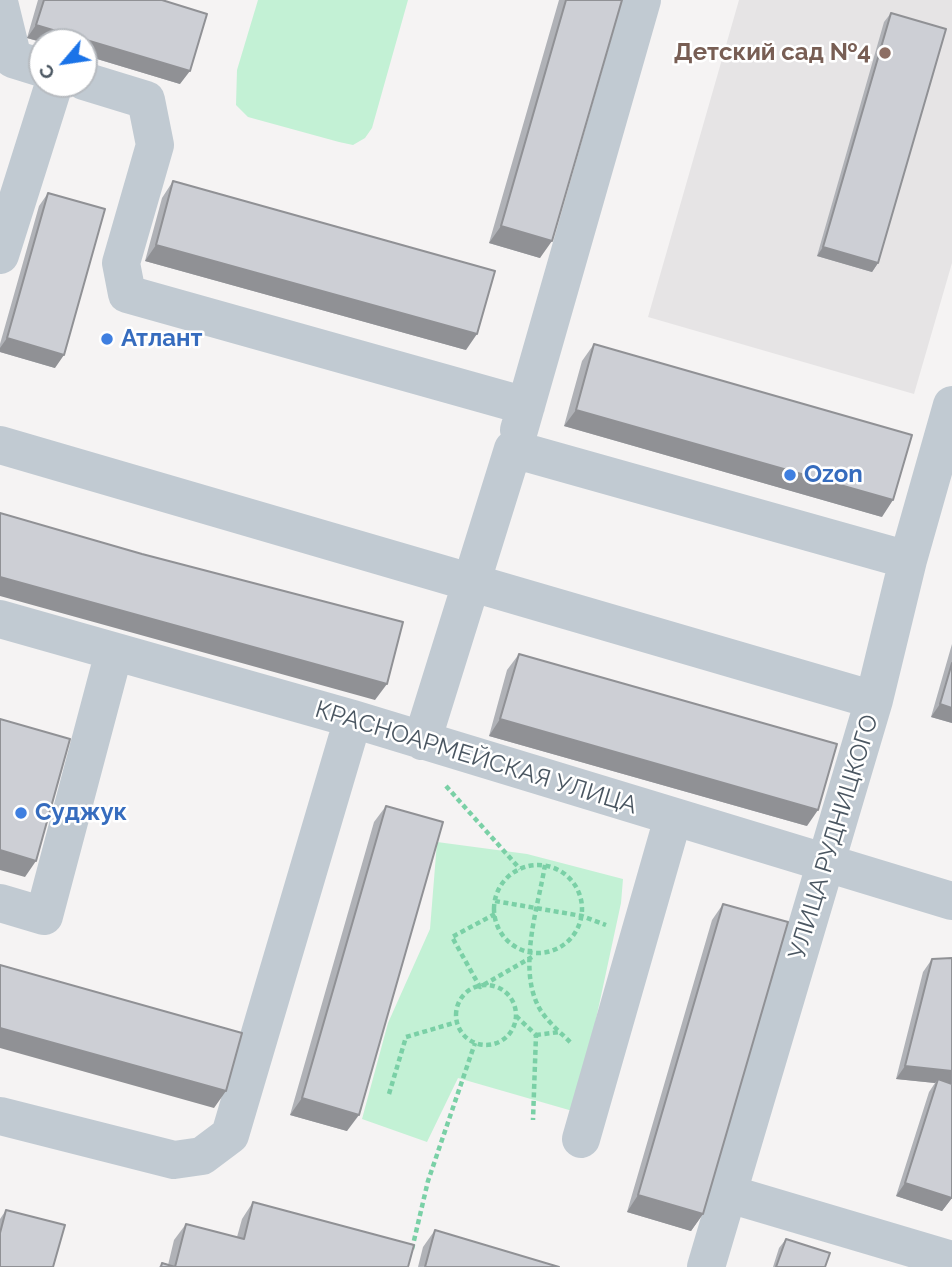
<!DOCTYPE html>
<html>
<head>
<meta charset="utf-8">
<style>
  body { margin:0 }
  #map { position:relative; width:952px; height:1267px; overflow:hidden; background:#f5f3f3; font-family:Raleway,sans-serif }
  canvas { display:block }
  .north { position:absolute; left:28px; top:28px; width:70px; height:70px; box-sizing:border-box; background:#fff; border:2px solid #b7bbc0; border-radius:50%; rotate:241deg; font-size:19px; font-weight:700; line-height:28px; text-align:center; color:#4a5661 }
  .north::after { content:''; display:block; margin:auto; width:24px; height:32px; background:#1a73e8; clip-path:polygon(50% 0,100% 100%,50% 72%,0 100%) }
</style>
</head>
<body>
<div id="map">
<canvas width="952" height="1267"></canvas>
<div class="north">С</div>
</div>
<script>
const ctx = document.querySelector('canvas').getContext('2d');
ctx.lineJoin = 'round';
function fillPath(path, color) {
  ctx.fillStyle = color;
  ctx.fill(path, 'evenodd');
}
function strokePath(path, color, width, dash) {
  ctx.strokeStyle = color;
  ctx.lineWidth = width;
  ctx.lineCap = dash ? 'butt' : 'round';
  ctx.setLineDash(dash || []);
  ctx.stroke(path);
}
function write(font, color, halo, rows, align = 'center') {
  ctx.font = font + ' Raleway,sans-serif';
  ctx.lineWidth = 5;
  ctx.setLineDash([]);
  ctx.textBaseline = 'middle';
  ctx.strokeStyle = halo;
  ctx.fillStyle = color;
  for (const [text, x, y, turn = 0] of rows) {
    ctx.save();
    ctx.translate(x, y);
    ctx.rotate((+turn || 0) * Math.PI / 180);
    ctx.textAlign = isNaN(turn) ? turn : align;
    if (halo) ctx.strokeText(text, 0, 0);
    ctx.fillText(text, 0, 0);
    ctx.restore();
  }
}
fillPath(new Path2D(`
  M739 0H952V263L914 394 648 317Z`), '#e6e4e5');
fillPath(new Path2D(`
  M258 0H408L372 128 365 138 353 145 339 142 248 117 236 105 237 70Z
  M437 842 527 854 623 879 621 903 576 1112 458 1078 427 1142 362 1119 388 1023 430 929Z`), '#c3f1d5');
strokePath(new Path2D(`
  M446 786 520 869
  M545 865C538 908 516 971 541 1011 549 1023 561 1033 571 1043
  M494 909a44 44 0 1 1 88 0a44 44 0 1 1-88 0Z
  M495 901 582 916 606 925
  M495 914 452 937 480 987 532 957
  M456 1015a30 30 0 1 1 60 0a30 30 0 1 1-60 0Z
  M516 1016 536 1035 533 1120
  M536 1035 560 1032
  M389 1094 406 1037 457 1022
  M412 1249 428 1181 475 1043`), '#7ad0a6', 4.5, [5, 3.5]);
strokePath(new Path2D(`
  M0 6 13 59 42 68
  M84 81 146 100 155 145 121 263 127 294 526 406
  M0 255 54 84
  M519 430 642 0
  M0 445 874 700
  M0 619 353 719 952 901
  M422 741 513 449 908 560
  M0 903 44 916 114 652
  M0 1116 174 1160 202 1156 230 1135 353 719
  M581 1139 673 818
  M726 1193 952 1260
  M706 1267 874 700 908 560 952 405`), '#c1cad2', 38);
fillPath(new Path2D(`
  M38 0H162L180 84 27 38Z
  M559 0H622L540 258 489 243Z
  M891 13 878 263 872 272 817 256 884 22Z
  M173 181 466 350 145 261 162 198Z
  M48 193 55 368 0 352V344L39 206Z
  M594 344 882 517 564 426 582 361Z
  M952 644V723L931 717Z
  M519 654 807 826 489 736 507 670Z
  M386 806 347 1131 290 1115 374 822Z
  M723 904 703 1214 691 1231 627 1212 712 920Z
  M932 959 952 1198 942 1211 896 1196 929 1092 935 1083 896 1079 923 972Z
  M253 1202 408 1267H159L162 1263 168 1265 174 1240 186 1224 237 1237 242 1219Z
  M6 1210 0 1267V1219Z
  M435 1230 559 1267H418L423 1247Z
  M786 1239 825 1267H773L779 1248Z`), '#b0b2b7');
fillPath(new Path2D(`
  M36 25 190 71 180 84 84 55V42H42L27 38Z
  M501 226 552 241 540 258 489 243Z
  M156 245 477 334 466 350 145 261Z
  M823 247 878 263 872 272 817 256Z
  M7 338 64 355 55 368 0 352V348Z
  M576 410 893 500 882 517 564 426Z
  M0 577 387 684 375 700 0 596Z
  M940 704 952 708V723L931 717Z
  M500 719 818 810 807 826 489 736Z
  M0 850 36 861 25 877 0 870Z
  M0 1028 226 1091 214 1108 0 1048Z
  M905 1066 952 1071V1085L938 1079 935 1083 896 1079Z
  M302 1098 359 1115 347 1131 290 1115Z
  M905 1183 952 1198 942 1211 896 1196Z
  M638 1195 703 1214 691 1231 627 1212Z`), '#909195');
const building = new Path2D(`
  M44 0H162L207 14 190 71 36 25Z
  M566 0H622L552 241 501 226Z
  M891 13 946 29 878 263 823 247Z
  M173 181 495 271 477 334 156 245Z
  M48 193 105 209 64 355 7 338Z
  M594 344 912 435 893 500 576 410Z
  M0 513 142 554 403 622 387 684 0 577Z
  M519 654 837 744 818 810 500 719Z
  M952 663V708L940 704Z
  M0 719 70 739 36 861 0 850Z
  M386 806 443 822 359 1115 302 1098Z
  M723 904 788 922 703 1214 638 1195Z
  M952 958V1071L905 1066 932 959Z
  M0 965 242 1033 226 1091 0 1028Z
  M938 1079 952 1084V1198L905 1183Z
  M253 1202 414 1245 408 1267H161L162 1263 175 1267 186 1224 244 1239Z
  M6 1210 65 1225 53 1267H0V1233Z
  M435 1230 559 1267H425Z
  M786 1239 830 1253 825 1267H776Z`);
fillPath(building, '#cdcfd5');
strokePath(building, '#909195', 2);
for (const [x, y, r, color] of [
  [885,53,7,"#8d6e63"],
  [107,339,7,"#3f7fe0"],
  [790,475,7,"#3f7fe0"],
  [21,813,7,"#3f7fe0"]
]) {
  const dot = new Path2D();
  dot.arc(x, y, r, 0, 2 * Math.PI);
  ctx.fillStyle = color;
  ctx.fill(dot);
  strokePath(dot, '#fff', 2.5);
}
write('bold 24px', '#785e54', '#fff', [
  ["Детский сад №4",871,53]
], 'right');
write('bold 24px', '#366cbe', '#fff', [
  ["Атлант",121,339],
  ["Ozon",804,475],
  ["Суджук",35,813]
], 'left');
write('24px', '#4a5661', '#fff', [
  ["КРАСНОАРМЕЙСКАЯ УЛИЦА",476,758,17],
  ["УЛИЦА РУДНИЦКОГО",834,837,-73]
]);
</script>
</body>
</html>
